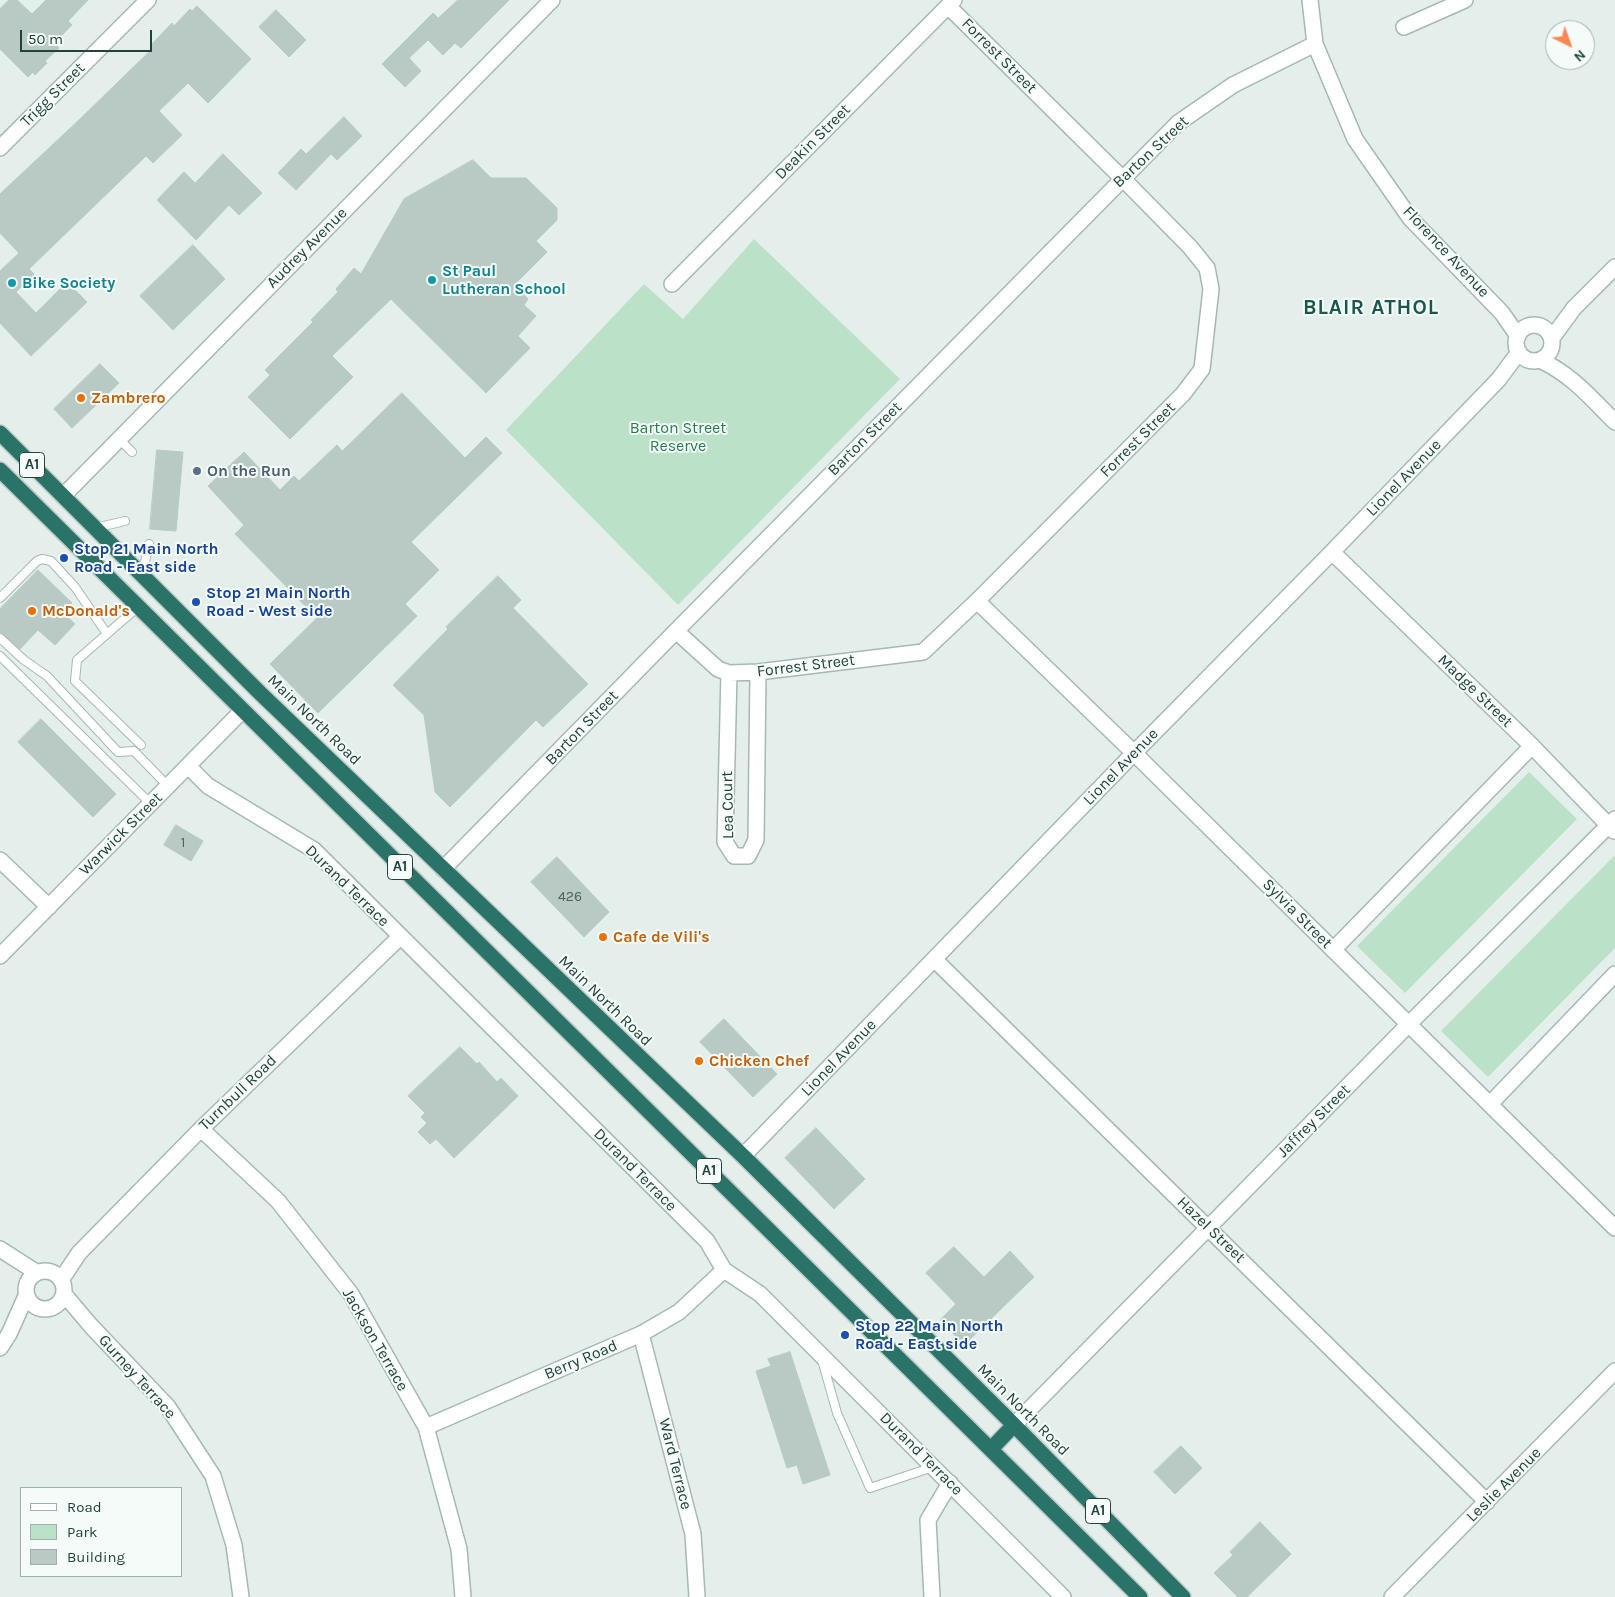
<!DOCTYPE html>
<html>
<head>
<meta charset="utf-8">
<style>
  body { margin:0 }
  #map { position:relative; width:1615px; height:1597px; overflow:hidden; background:#e4efeb; font-family:Karla,sans-serif }
  canvas { display:block }
  .legend { position:absolute; left:20px; top:1487px; width:162px; height:90px; box-sizing:border-box; background:#f5fbf8; border:1px solid #a0b1ad; margin:0; padding:6px 9px; list-style:none; font-size:15px; color:#21433c }
  .legend li { display:flex; align-items:center; gap:10px; height:25px }
  .legend b { width:25px; border:1px solid #a0b1ad }
  .north { position:absolute; left:1545px; top:20px; width:50px; height:50px; box-sizing:border-box; background:#f5fbf8; border:1px solid #a0b1ad; border-radius:50%; rotate:138deg; font-size:14px; font-weight:700; line-height:20px; text-align:center; color:#21433c }
  .north::after { content:''; display:block; margin:auto; width:18px; height:22px; background:#ff8752; clip-path:polygon(50% 0,100% 100%,50% 72%,0 100%) }
  .scale { position:absolute; left:20px; top:30px; width:132px; height:22px; box-sizing:border-box; border:2px solid #21433c; border-top:0; padding-left:6px; font-size:15px; line-height:18px; white-space:nowrap; color:#21433c; -webkit-text-stroke:4px #f5fbf8; paint-order:stroke }
</style>
</head>
<body>
<div id="map">
<canvas width="1615" height="1597"></canvas>
<ul class="legend">
<li><b style="height:6px;background:#fff"></b>Road</li>
<li><b style="height:14px;background:#bbe2c8"></b>Park</li>
<li><b style="height:14px;background:#b9cac4"></b>Building</li>
</ul>
<div class="north">N</div>
<div class="scale">50 m</div>
</div>
<script>
const ctx = document.querySelector('canvas').getContext('2d');
ctx.lineJoin = 'round';
function fillPath(path, color) {
  ctx.fillStyle = color;
  ctx.fill(path, 'evenodd');
}
function strokePath(path, color, width, dash) {
  ctx.strokeStyle = color;
  ctx.lineWidth = width;
  ctx.lineCap = dash ? 'butt' : 'round';
  ctx.setLineDash(dash || []);
  ctx.stroke(path);
}
function write(font, color, halo, rows, align = 'center') {
  ctx.font = font + ' Karla,sans-serif';
  ctx.lineWidth = 4;
  ctx.setLineDash([]);
  ctx.textBaseline = 'middle';
  ctx.strokeStyle = halo;
  ctx.fillStyle = color;
  for (const [text, x, y, turn = 0] of rows) {
    ctx.save();
    ctx.translate(x, y);
    ctx.rotate((+turn || 0) * Math.PI / 180);
    ctx.textAlign = isNaN(turn) ? turn : align;
    if (halo) ctx.strokeText(text, 0, 0);
    ctx.fillText(text, 0, 0);
    ctx.restore();
  }
}
fillPath(new Path2D(`
  M754 239 900 379 678 605 506 430 644 284 683 319Z
  M1529 772 1577 819 1405 993 1357 946Z
  M1614 856 1615 857V948L1488 1077 1441 1031Z`), '#bbe2c8');
const building = new Path2D(`
  M9 0H17L32 14 46 0H88L68 21 72 25 54 43 59 48 45 61 47 63 35 75 33 72 28 77 0 49V9Z
  M458 0H509L461 48 455 43 443 55 428 40 409 58 421 71 405 87 382 64 433 13 438 18Z
  M197 6 251 59 208 103 188 83 159 111 182 135 153 163 146 156 29 269 34 274 16 292 36 313 67 282 87 302 31 356 0 323V271L19 253 0 233V194L80 119 153 48 150 46 172 23 174 26 190 9 192 11Z
  M276 10 306 40 289 57 259 27Z
  M344 117 362 136 337 160 331 154 296 190 278 173 301 149 306 154Z
  M223 154 262 193 239 215 229 205 196 240 157 200 184 172 195 183Z
  M473 160 491 178H526L557 208V220L536 241 547 252 514 285 528 299 524 305 536 316 518 336 530 348 486 393 391 299 332 356 353 377 290 439 248 397 270 375 265 370 313 322 311 320 338 292 336 289 354 268 361 274 404 199Z
  M193 245 225 279 173 330 140 296Z
  M100 364 119 383 72 428 54 409Z
  M402 393 465 458 486 437 502 453 411 542 439 570 405 604 417 616 318 713 270 664 317 618 235 534 244 525 208 486 244 452 280 490 294 476 299 481 337 445 342 451Z
  M157 450 183 452 176 531 150 529Z
  M38 570 72 603 63 613 75 624 55 645 38 630 20 649 0 632V609Z
  M498 576 521 600 513 608 588 684 543 727 536 720 450 807 435 792 424 715 393 685 448 629 446 627Z
  M41 719 116 794 93 817 18 742Z
  M176 825 203 841 191 861 164 845Z
  M557 857 609 912 584 937 531 882Z
  M724 1019 777 1074 753 1097 700 1042Z
  M460 1047 477 1064 479 1062 497 1082 501 1078 518 1096 454 1158 436 1139 430 1144 418 1132 427 1123 421 1117 425 1113 408 1096Z
  M816 1128 865 1179 834 1209 785 1158Z
  M954 1247 984 1277 1010 1251 1034 1277 964 1345 940 1320 956 1304 926 1273Z
  M790 1352 830 1475 803 1484 797 1465 787 1468 756 1371 771 1366 768 1359Z
  M1181 1446 1202 1468 1175 1494 1154 1472Z
  M1260 1522 1291 1554 1247 1597H1238L1214 1573 1233 1555 1230 1552Z`);
fillPath(building, '#b9cac4');
strokePath(building, '#b5cac3', 1);
const lane = new Path2D(`
  M119 439 132 452
  M95 528 125 521
  M142 575 149 544
  M0 598 37 561 42 559 51 561 75 587 107 634
  M138 607 77 660 75 681 141 745
  M0 638 24 660 47 676 118 752 134 751 168 786
  M0 656 151 804
  M822 1360 837 1413 870 1488 933 1467`);
const street = new Path2D(`
  M1310 0 1315 44 1355 139 1410 218 1502 313 1518 336
  M1404 27 1465 0
  M0 148 148 0
  M672 284 954 0
  M1516 343a18 18 0 1 1 36 0a18 18 0 1 1-36 0Z
  M1552 338 1574 308 1615 267
  M1540 360C1572 375 1590 397 1615 422
  M63 496 552 0
  M1332 552 1532 746 1614 831
  M977 601 1134 753 1615 1228
  M676 631 718 669 729 673 758 672 923 652 977 601 1183 394 1202 369 1211 289 1207 268 1190 247 1130 186 948 6
  M729 673 725 842 734 856H748L756 840 758 672
  M188 766 208 786 314 850 707 1241 724 1270 760 1294 1063 1597
  M0 860 49 907
  M443 869 676 631 1178 123 1233 85 1315 44
  M1333 950 1532 746
  M0 956 242 711
  M934 959 1487 1502
  M1490 1104 1615 974
  M201 1129 278 1201 351 1294 426 1427 459 1549 463 1597
  M743 1156 1134 753 1332 552 1499 379 1519 352
  M0 1249 36 1272
  M26 1290a19 19 0 1 1 38 0a19 19 0 1 1-38 0Z
  M61 1280 79 1253 201 1129 400 937
  M64 1294 91 1326 168 1407 213 1476 234 1545 241 1597
  M641 1334 693 1534 697 1597
  M0 1348 9 1334 26 1296
  M1014 1425 1409 1024 1615 819
  M426 1427 641 1334 679 1312 724 1270
  M932 1597 928 1520 950 1483
  M1392 1597 1615 1371`);
const highway = new Path2D(`
  M0 433 260 693 743 1156 1014 1425 1183 1597
  M0 470 1140 1597
  M991 1449 1014 1425`);
strokePath(lane, '#a6b8b3', 10);
strokePath(street, '#a6b8b3', 18);
strokePath(highway, '#c1cac8', 18);
strokePath(lane, '#fff', 8);
strokePath(street, '#fff', 15);
strokePath(highway, '#297369', 15);
for (const [x, y, r, color] of [
  [432,280,5,"#0f9aa8"],
  [12,283,5,"#0f9aa8"],
  [81,398,5,"#e8710a"],
  [197,471,5,"#5c6f8a"],
  [64,558,5,"#1a4fb4"],
  [196,602,5,"#1a4fb4"],
  [32,611,5,"#e8710a"],
  [603,937,5,"#e8710a"],
  [699,1061,5,"#e8710a"],
  [845,1335,5,"#1a4fb4"]
]) {
  const dot = new Path2D();
  dot.arc(x, y, r, 0, 2 * Math.PI);
  ctx.fillStyle = color;
  ctx.fill(dot);
  strokePath(dot, '#f5fbf8', 2);
}
write('14px', '#47655e', null, [
  ["1",183,843],
  ["426",570,897]
]);
for (const [x, y, w] of [
  [32,465,25],
  [400,867,25],
  [709,1171,25],
  [1098,1511,25]
]) {
  const box = new Path2D();
  box.roundRect(x - w / 2, y - 12.5, w, 25, 4);
  ctx.fillStyle = '#f5fbf8';
  ctx.fill(box);
  strokePath(box, '#21433c', 1);
}
write('bold 15px', '#21433c', null, [
  ["A1",32,465],
  ["A1",400,867],
  ["A1",709,1171],
  ["A1",1098,1511]
]);
write('16px', '#21433c', '#f5fbf8', [
  ["Forrest Street",999,56,45],
  ["Trigg Street",53,95,-45],
  ["Deakin Street",813,142,-45],
  ["Barton Street",1151,152,-43],
  ["Audrey Avenue",307,248,-45],
  ["Florence Avenue",1446,252,47],
  ["Barton Street",865,439,-45],
  ["Forrest Street",1138,440,-45],
  ["Lionel Avenue",1404,478,-46],
  ["Forrest Street",806,666,-7],
  ["Madge Street",1475,691,44],
  ["Main North Road",314,720,44],
  ["Barton Street",582,728,-46],
  ["Lionel Avenue",1121,767,-46],
  ["Lea Court",728,805,-91],
  ["Warwick Street",121,834,-45],
  ["Durand Terrace",347,886,44],
  ["Sylvia Street",1297,914,45],
  ["Main North Road",605,1001,44],
  ["Lionel Avenue",839,1058,-46],
  ["Turnbull Road",238,1093,-44],
  ["Jaffrey Street",1314,1121,-45],
  ["Durand Terrace",635,1170,45],
  ["Hazel Street",1211,1230,44],
  ["Jackson Terrace",375,1340,60],
  ["Berry Road",581,1360,-23],
  ["Gurney Terrace",137,1377,48],
  ["Main North Road",1023,1410,45],
  ["Durand Terrace",921,1454,45],
  ["Ward Terrace",675,1464,76],
  ["Leslie Avenue",1504,1485,-45]
]);
write('bold 16px', '#0d838f', '#f5fbf8', [
  ["St Paul",442,271],
  ["Lutheran School",442,289],
  ["Bike Society",22,283]
], 'left');
write('bold 16px', '#c56008', '#f5fbf8', [
  ["Zambrero",91,398],
  ["McDonald's",42,611],
  ["Cafe de Vili's",613,937],
  ["Chicken Chef",709,1061]
], 'left');
write('16px', '#267f4e', '#f5fbf8', [
  ["Barton Street",678,428],
  ["Reserve",678,446]
]);
write('bold 16px', '#4e5e75', '#f5fbf8', [
  ["On the Run",207,471]
], 'left');
write('bold 16px', '#164399', '#f5fbf8', [
  ["Stop 21 Main North",74,549],
  ["Road - East side",74,567],
  ["Stop 21 Main North",206,593],
  ["Road - West side",206,611],
  ["Stop 22 Main North",855,1326],
  ["Road - East side",855,1344]
], 'left');
ctx.letterSpacing = '1px';
write('bold 21px', '#1a584d', '#f5fbf8', [
  ["BLAIR ATHOL",1371,308]
]);
ctx.letterSpacing = '0px';
</script>
</body>
</html>
